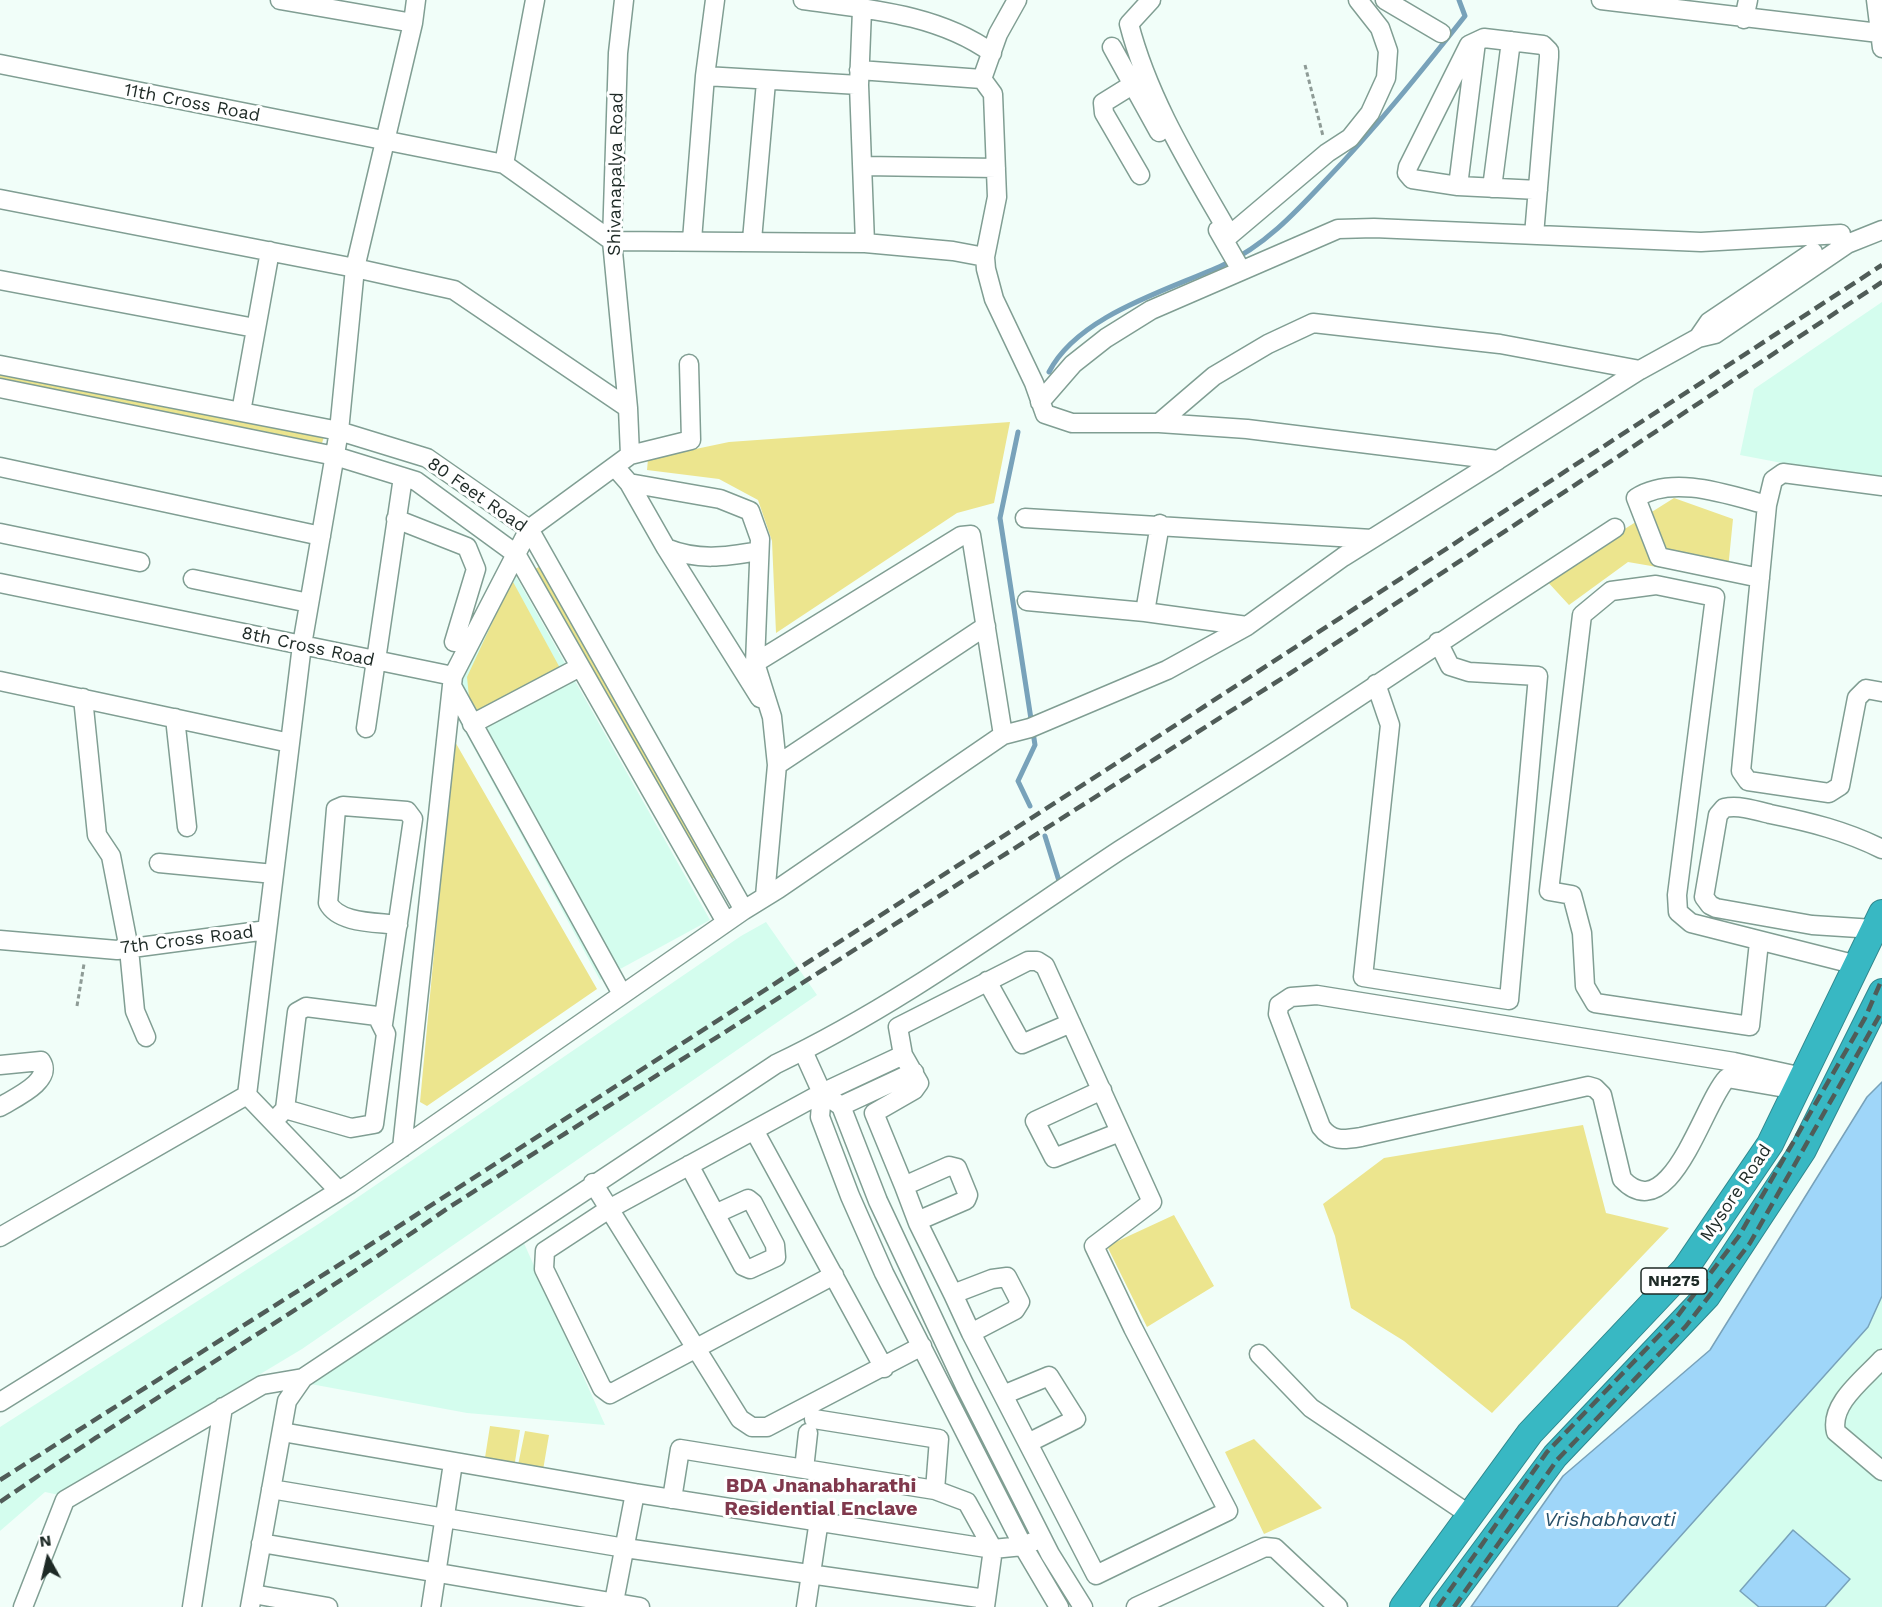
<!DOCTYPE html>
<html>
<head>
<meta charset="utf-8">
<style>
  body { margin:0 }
  #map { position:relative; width:1882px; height:1607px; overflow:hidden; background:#f1fef9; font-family:"Work Sans",sans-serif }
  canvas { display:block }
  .north { position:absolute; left:18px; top:1529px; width:60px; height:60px; -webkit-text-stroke:4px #fff; paint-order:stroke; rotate:352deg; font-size:16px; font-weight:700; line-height:24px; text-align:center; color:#1e2a26 }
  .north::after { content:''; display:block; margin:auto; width:21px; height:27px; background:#1e2a26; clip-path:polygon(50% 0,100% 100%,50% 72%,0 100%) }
</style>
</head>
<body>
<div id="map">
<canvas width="1882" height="1607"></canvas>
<div class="north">N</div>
</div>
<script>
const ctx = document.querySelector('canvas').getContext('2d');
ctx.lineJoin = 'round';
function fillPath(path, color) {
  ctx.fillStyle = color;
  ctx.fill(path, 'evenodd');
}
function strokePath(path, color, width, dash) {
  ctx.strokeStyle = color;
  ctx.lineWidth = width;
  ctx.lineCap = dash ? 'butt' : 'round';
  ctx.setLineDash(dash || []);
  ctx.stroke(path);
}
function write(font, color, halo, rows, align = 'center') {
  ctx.font = font + ' "Work Sans",sans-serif';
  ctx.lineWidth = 6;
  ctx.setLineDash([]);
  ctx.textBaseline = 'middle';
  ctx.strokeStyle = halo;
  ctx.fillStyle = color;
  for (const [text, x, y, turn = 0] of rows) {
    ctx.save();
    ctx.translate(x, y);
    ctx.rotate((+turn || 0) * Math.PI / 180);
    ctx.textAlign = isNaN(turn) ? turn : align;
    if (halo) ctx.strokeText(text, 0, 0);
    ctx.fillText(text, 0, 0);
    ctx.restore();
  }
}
fillPath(new Path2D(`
  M1882 302V482L1740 455 1754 389Z
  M513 571 710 920 600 980 457 717 464 669Z
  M766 922 817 995 302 1349 59 1495 45 1492 0 1531V1427L320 1223 741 936Z
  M523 1241 605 1425 467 1413 289 1380Z
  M1882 1296V1607H1617L1868 1327Z`), '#d4fdee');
fillPath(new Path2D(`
  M0 370 325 434 322 443 0 380Z
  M1010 422 994 503 957 513 776 633 772 541 758 500 719 479 647 470 648 459 729 442Z
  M1674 498 1733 519 1727 579 1628 562 1569 605 1545 579Z
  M543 565 717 876 710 880 535 569Z
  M512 580 560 668 481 716 469 697 467 677Z
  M454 740 597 989 427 1106 420 1102Z
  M1583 1125 1606 1213 1669 1228 1492 1413 1404 1341 1351 1308 1335 1236 1323 1204 1384 1158Z
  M1174 1215 1214 1286 1147 1327 1107 1246Z
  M490 1426 520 1430 514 1468 484 1464Z
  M525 1431 549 1435 543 1470 518 1465Z
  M1254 1439 1322 1508 1264 1534 1225 1452Z`), '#ece58e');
const water = new Path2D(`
  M1882 1082V1296L1868 1327 1617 1607H1471L1563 1476 1710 1350 1867 1097Z
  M1793 1530 1850 1579 1825 1607H1759L1740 1591Z`);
fillPath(water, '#9fd6f9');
strokePath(water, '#78a2ba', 1.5);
strokePath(new Path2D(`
  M1049 372C1078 315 1169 290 1223 265 1264 246 1294 214 1324 182 1375 129 1420 73 1465 16L1459 0
  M1018 432 1000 518 1035 745 1018 781 1030 806
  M1045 836 1059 881`), '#78a2ba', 5);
const minor = new Path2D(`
  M280 0 413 23
  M624 0 618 53 612 241 628 408 630 455
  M803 0C868 9 938 14 992 53
  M1017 0 998 34 982 79 993 94 997 197 985 257 986 269 994 299 1034 383 1045 414 1072 423H1159L1247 429 1498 460 1640 370 1698 338 1715 334 1847 244 1882 230
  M1151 0 1129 24C1149 101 1191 167 1230 235
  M1385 0 1441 33
  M1601 0 1879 33
  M1876 0 1882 48
  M862 10 859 85 865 243
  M1744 19 1748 0
  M1112 47 1159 132
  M0 64 504 164 612 241 865 243 953 251 985 257
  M859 70 982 79
  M705 76 859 85
  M1132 85 1103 103 1104 113 1140 175
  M504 164 535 0
  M864 166 996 168
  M1458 186 1476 42
  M1492 188 1511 41
  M0 199 355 268 454 290 628 408
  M1218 230 1241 270
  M1534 235 1549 57V51L1543 45 1484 38 1469 45 1408 167 1407 173 1412 179 1458 186 1538 190
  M692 240 705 76 715 0
  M752 240 766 82
  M1224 240 1327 153 1350 138 1370 113 1386 78 1388 51 1380 28 1358 0
  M0 280 255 328
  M1698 338 1709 322 1813 252
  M0 365 339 431 427 458 529 529 744 910
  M0 388 335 456 416 481 516 554 726 922
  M1040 402 1073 364 1106 338 1151 310 1338 229 1374 228 1701 242 1841 234
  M241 412 270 251
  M1159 423 1214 376 1268 344 1313 323 1500 344 1640 370
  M0 467 321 536
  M615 467 629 483 720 499 750 511 760 539 755 663 772 717 777 765 765 896
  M629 483 666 548 760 698
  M1882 486 1783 473 1773 480 1767 505 1741 771 1748 781 1829 793 1840 786 1857 698 1866 689 1882 692
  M1025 518 1372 539
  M396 519 467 547 476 569 454 642
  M0 533 140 562
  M666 548C698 561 725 557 759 551
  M1760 578 1659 557 1636 498C1673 474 1729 495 1767 505
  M193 579 309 603
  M0 583 453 676 529 529 630 455 691 440 689 364
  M1027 601 1145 612 1247 626
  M1145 612 1160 524
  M755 663 961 536 971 535 1003 735
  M0 681 290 743
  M1376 684 1390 725 1363 977 1509 1000 1538 676 1469 672 1450 666 1438 642
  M452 686 622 994
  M83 698 97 835 111 856 129 949 135 1011 146 1037
  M175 718 187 827
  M472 724 580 667
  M366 728 403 477
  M777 765 986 626
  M159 863 274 874
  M1874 929 1812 925 1716 908 1710 905 1704 897 1718 815 1724 808C1739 805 1755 810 1770 814 1810 822 1846 831 1882 849
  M0 940 117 950 267 930
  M1759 942 1750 1026 1595 1003 1585 986 1582 933 1572 895 1549 891 1582 615 1611 591 1656 585 1715 597 1677 895 1678 912 1691 923 1857 965
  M1028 961H1037L1045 966 1152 1202 1094 1246 1133 1328 1228 1511 1096 1575 971 1333 1015 1310 1020 1302 1007 1277 992 1279 953 1294 918 1223 922 1219 966 1200 968 1195 957 1168 949 1166 904 1186 874 1113 914 1090 919 1083 903 1055 898 1027Z
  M987 981 1022 1044 1071 1023
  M383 1024 413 819 407 811 343 806 336 809 328 903C339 924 376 922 398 925
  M803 1051 822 1093 820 1117 850 1196 884 1273 1023 1546 1059 1607
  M0 1065 41 1061C54 1081 14 1098 0 1107
  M1102 1090 1035 1121 1054 1158 1120 1132
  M1797 1090 1727 1078C1703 1103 1670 1230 1622 1179L1602 1095 1595 1088 1588 1086 1361 1137C1343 1140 1332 1142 1321 1127L1278 1014 1279 1005 1291 997 1317 995 1734 1062 1803 1077
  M822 1093 841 1106 878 1201 965 1386 1050 1554 1083 1607
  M247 1095 339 1191
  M841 1106 914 1072
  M273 1122 285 1109 297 1012 306 1007 377 1016 386 1034 374 1124 351 1128 285 1109
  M754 1130 884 1368
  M402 1148 453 676
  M689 1165 743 1266 750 1269 776 1257 775 1245 753 1203 748 1199 715 1214
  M593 1183 740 1419 752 1427H767L922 1346
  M904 1186 918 1223
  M0 1237 247 1095 302 645 339 431 355 268 413 23 416 0
  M834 1275 610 1394 602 1388 544 1269 545 1251 609 1209 822 1093 903 1055
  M953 1294 971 1333
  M1259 1354 1311 1408 1470 1515
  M1882 1359C1865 1378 1829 1404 1836 1432L1882 1471
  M1003 1395 1049 1376 1076 1419 1028 1443
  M0 1402 350 1184 744 910 778 889 1003 735 1030 728 1167 670 1247 626 1343 557 1498 460
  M814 1419 939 1439 935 1490
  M282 1432 635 1493 993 1549 1023 1546 1042 1538
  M804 1469 808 1433
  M271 1489 625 1548 986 1599
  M672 1499 680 1449 935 1490 967 1502 993 1549 985 1607
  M261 1543 640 1607
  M253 1594 328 1607
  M23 1607 65 1500 262 1385 303 1378
  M192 1607 223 1407
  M250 1607 287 1401 303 1378 776 1064C898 1006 1008 924 1120 850 1179 812 1239 776 1298 737 1403 667 1509 597 1615 528
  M431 1607 453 1463
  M613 1607 635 1493
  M806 1607 819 1520
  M1136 1607 1265 1547 1275 1548 1338 1607`);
const highway = new Path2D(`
  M1403 1607 1530 1433 1685 1269 1770 1144 1882 913
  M1443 1607 1555 1456 1707 1296 1803 1150 1882 992`);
strokePath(minor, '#809e93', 21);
strokePath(highway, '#2f868c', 28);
strokePath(new Path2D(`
  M1305 65 1323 136
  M77 1006 84 964`), '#8e9b96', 3, [4.5, 3]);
strokePath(minor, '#fff', 18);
strokePath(highway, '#38b8c3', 26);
strokePath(new Path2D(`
  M0 1480 334 1268 1205 706 1882 265
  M0 1502C148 1400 303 1309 451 1206L1289 674 1882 282
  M1438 1607 1547 1452 1676 1318 1739 1236 1865 1018 1882 979
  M1454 1607 1557 1460 1686 1326 1750 1243 1882 1011`), '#505c58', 4.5, [12, 6]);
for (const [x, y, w] of [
  [1674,1281,66]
]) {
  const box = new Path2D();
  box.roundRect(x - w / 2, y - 13, w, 26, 4.5);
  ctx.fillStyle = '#fff';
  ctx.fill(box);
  strokePath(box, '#1e2a26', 1.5);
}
write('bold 16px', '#1e2a26', null, [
  ["NH275",1674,1281]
]);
write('18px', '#1e2a26', '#fff', [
  ["11th Cross Road",192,103,11],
  ["Shivanapalya Road",616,174,-89],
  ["80 Feet Road",477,495,35],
  ["8th Cross Road",308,647,12],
  ["7th Cross Road",187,940,-7],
  ["Mysore Road",1736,1193,-56]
]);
write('bold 20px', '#80394d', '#fff', [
  ["BDA Jnanabharathi",821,1486],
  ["Residential Enclave",821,1509]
]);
write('italic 20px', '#285069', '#fff', [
  ["Vrishabhavati",1610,1520]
]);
</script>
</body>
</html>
